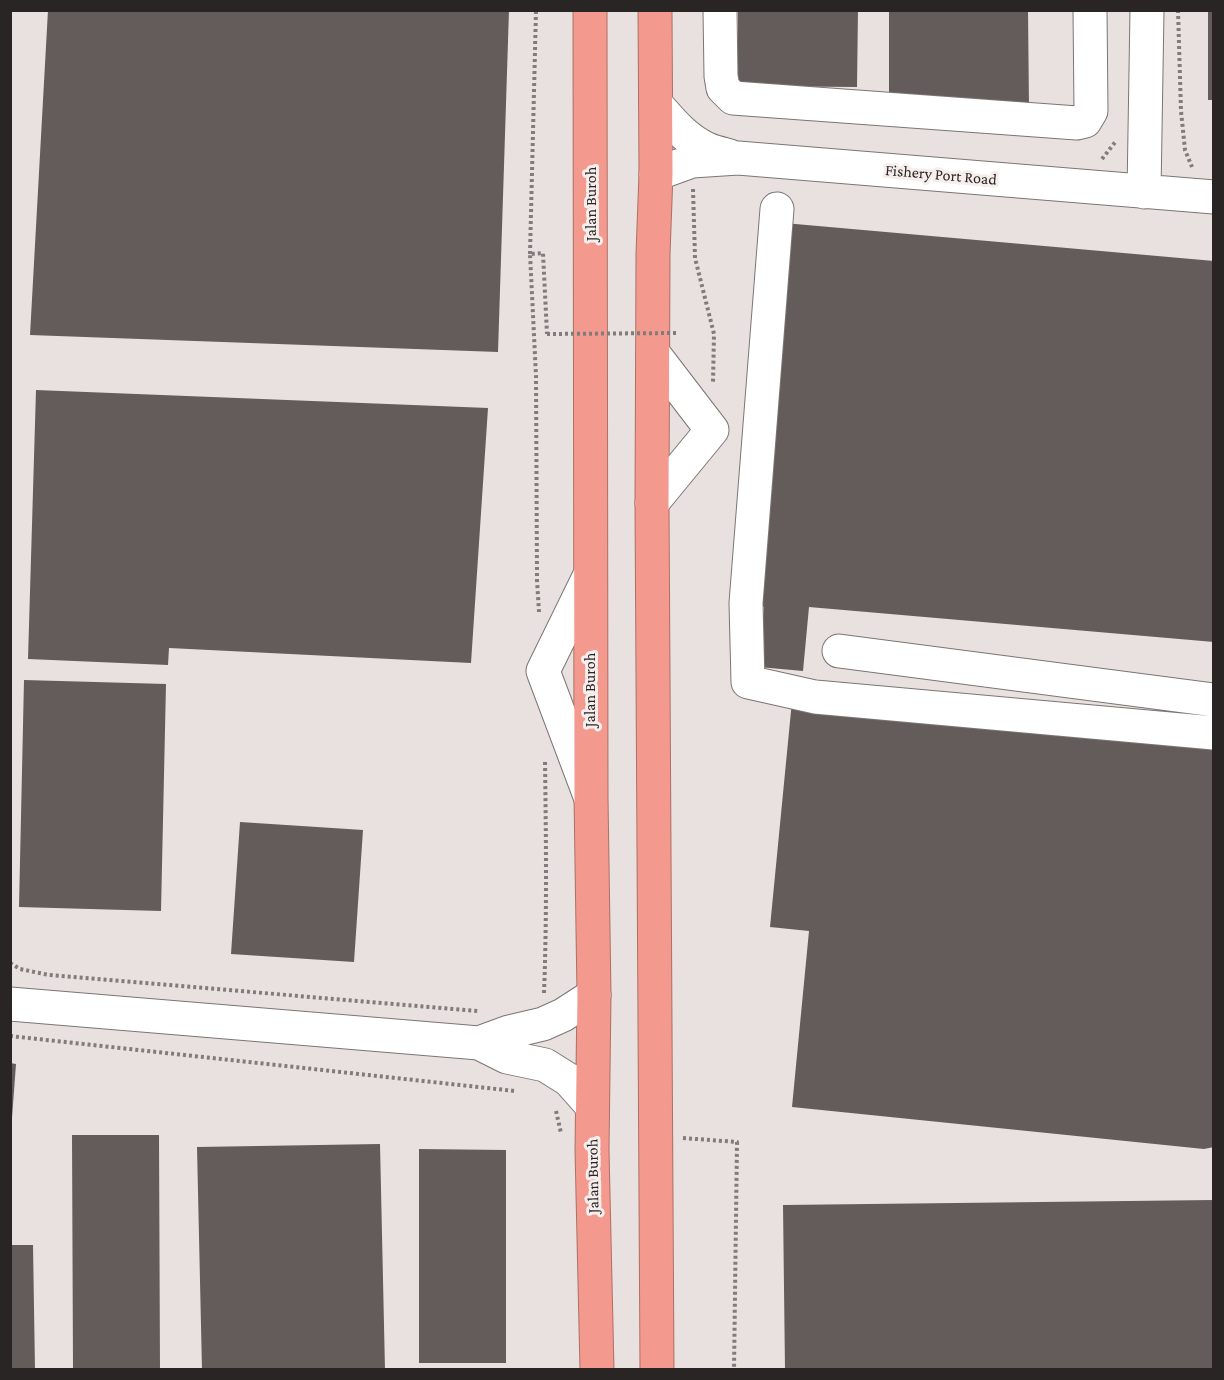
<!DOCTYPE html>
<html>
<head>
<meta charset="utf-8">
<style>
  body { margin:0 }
  #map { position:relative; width:1224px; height:1380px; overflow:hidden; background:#e8e1df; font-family:"Crimson Pro",serif }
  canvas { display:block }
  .frame { position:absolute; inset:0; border:12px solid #282524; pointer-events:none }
</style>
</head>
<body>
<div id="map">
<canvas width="1224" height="1380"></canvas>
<div class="frame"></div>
</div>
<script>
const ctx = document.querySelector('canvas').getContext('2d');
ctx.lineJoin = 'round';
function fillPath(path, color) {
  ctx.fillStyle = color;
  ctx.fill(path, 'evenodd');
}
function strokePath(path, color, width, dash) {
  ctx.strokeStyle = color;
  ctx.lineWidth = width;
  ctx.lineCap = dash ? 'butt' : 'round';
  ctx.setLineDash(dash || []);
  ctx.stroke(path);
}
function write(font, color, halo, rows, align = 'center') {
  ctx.font = font + ' "Crimson Pro",serif';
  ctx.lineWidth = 6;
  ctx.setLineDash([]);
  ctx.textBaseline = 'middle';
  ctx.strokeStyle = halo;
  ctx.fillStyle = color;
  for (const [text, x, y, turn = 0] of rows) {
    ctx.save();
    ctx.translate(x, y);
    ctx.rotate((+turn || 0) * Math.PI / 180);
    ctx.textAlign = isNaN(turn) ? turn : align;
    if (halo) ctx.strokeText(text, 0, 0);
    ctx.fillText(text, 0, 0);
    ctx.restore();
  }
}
fillPath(new Path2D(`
  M48 10H509L498 352 30 335Z
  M738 10H858L857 87 738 86Z
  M889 10H1028L1029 108 889 107Z
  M1208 10H1214V100H1208Z
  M784 223 1214 261V642L809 607 803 671 759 667 764 607 752 606Z
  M36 390 488 408 471 663 169 648 168 665 28 659Z
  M24 680 166 684 161 911 19 907Z
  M792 701 1214 743V1147L1204 1149 792 1107 809 931 770 927Z
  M240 822 363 830 354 962 231 954Z
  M10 1063 16 1064 12 1118H10Z
  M72 1135H159L160 1370H73Z
  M380 1144 385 1370H202L197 1147Z
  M419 1149 506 1150V1363H419Z
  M1214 1200V1370H785L783 1205Z
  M10 1245H33L35 1370H10Z`), '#635c5b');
const minor = new Path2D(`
  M720 10 721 76 723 88 733 98 1077 123 1085 121 1091 111 1090 10
  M656 104C671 121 685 139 707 149 714 152 723 154 730 156
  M656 174 692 161 738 158 1214 197
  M1144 192 1147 10
  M777 209 746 603 748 682 815 697 1214 733
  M652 503 712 430 653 353
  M839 651 1214 700
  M590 796 543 671 590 575
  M10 1004 479 1043 507 1057 545 1065 569 1080 592 1106
  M479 1043 509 1032 543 1024 563 1015 594 995`);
const highway = new Path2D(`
  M590 10 591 797 594 995 592 1150 597 1370
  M655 10 656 174 653 254 652 503 657 1370`);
strokePath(minor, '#7c7574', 35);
strokePath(highway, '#ad7068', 35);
strokePath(new Path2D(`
  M1178 10 1181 111 1185 150 1192 167
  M1102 159 1116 141
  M693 189 695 258 714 334 713 383
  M530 254 536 10
  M539 612 537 580 536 376 530 254 543 253 547 334
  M10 963 20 969 49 975 478 1011
  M544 993C547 915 546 838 545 760
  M10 1036 515 1091
  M556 1111 561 1133
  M683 1138 737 1142 734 1370`), '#817c7b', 4, [3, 3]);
strokePath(minor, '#fff', 33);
strokePath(highway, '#f4998d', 33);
strokePath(new Path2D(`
  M547 334 676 333`), '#817c7b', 4, [3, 3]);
write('16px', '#282524', '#f6eeed', [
  ["Fishery Port Road",941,175,5],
  ["Jalan Buroh",591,204,-90],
  ["Jalan Buroh",590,690,-90],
  ["Jalan Buroh",593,1176,-91]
]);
</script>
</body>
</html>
